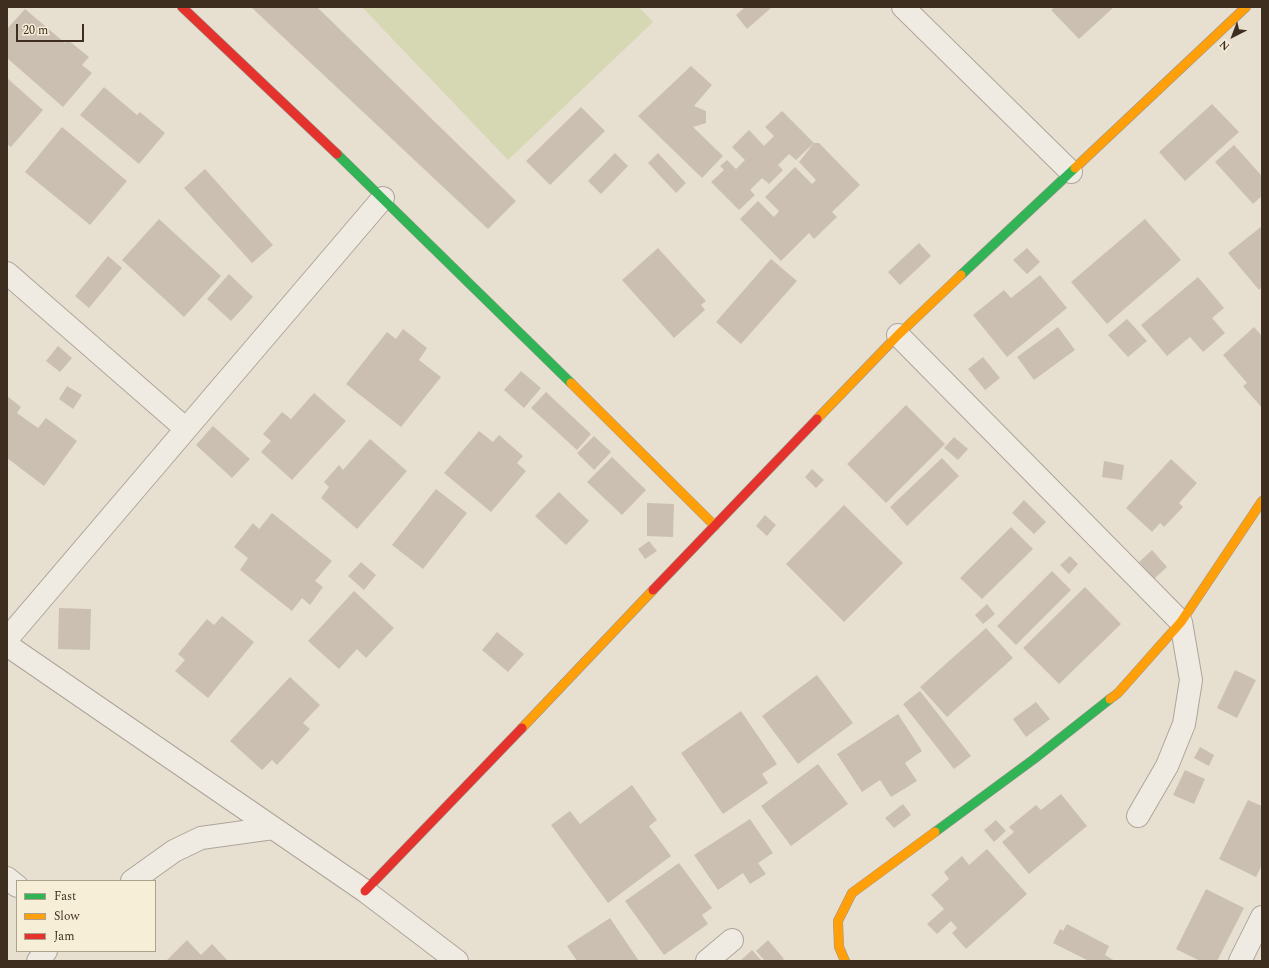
<!DOCTYPE html>
<html>
<head>
<meta charset="utf-8">
<style>
  body { margin:0 }
  #map { position:relative; width:1269px; height:968px; overflow:hidden; background:#e7e0d1; font-family:Spectral,serif }
  canvas { display:block }
  .frame { position:absolute; inset:0; border:8px solid #3d2e20; pointer-events:none }
  .legend { position:absolute; left:16px; top:880px; width:140px; height:72px; box-sizing:border-box; background:#f7eed8; border:1px solid #ada18e; margin:0; padding:5px 7px; list-style:none; font-size:12px; color:#3d2e20 }
  .legend li { display:flex; align-items:center; gap:8px; height:20px }
  .legend b { width:20px; border:1px solid #ada18e }
  .north { position:absolute; left:1213px; top:16px; width:40px; height:40px; -webkit-text-stroke:3px #f7eed8; paint-order:stroke; rotate:222deg; font-size:11px; font-weight:700; line-height:16px; text-align:center; color:#3d2e20 }
  .north::after { content:''; display:block; margin:auto; width:14px; height:18px; background:#3d2e20; clip-path:polygon(50% 0,100% 100%,50% 72%,0 100%) }
  .scale { position:absolute; left:16px; top:24px; width:68px; height:18px; box-sizing:border-box; border:2px solid #3d2e20; border-top:0; padding-left:5px; font-size:12px; line-height:14px; white-space:nowrap; color:#3d2e20; -webkit-text-stroke:3px #f7eed8; paint-order:stroke }
</style>
</head>
<body>
<div id="map">
<canvas width="1269" height="968"></canvas>
<div class="frame"></div>
<ul class="legend">
<li><b style="height:5px;background:#30b455"></b>Fast</li>
<li><b style="height:5px;background:#ff9f0a"></b>Slow</li>
<li><b style="height:5px;background:#e5322d"></b>Jam</li>
</ul>
<div class="north">N</div>
<div class="scale">20 m</div>
</div>
<script>
const ctx = document.querySelector('canvas').getContext('2d');
ctx.lineJoin = 'round';
function fillPath(path, color) {
  ctx.fillStyle = color;
  ctx.fill(path, 'evenodd');
}
function strokePath(path, color, width, dash) {
  ctx.strokeStyle = color;
  ctx.lineWidth = width;
  ctx.lineCap = dash ? 'butt' : 'round';
  ctx.setLineDash(dash || []);
  ctx.stroke(path);
}
fillPath(new Path2D(`
  M362 7H639L653 22 508 160Z`), '#d6d7b3');
fillPath(new Path2D(`
  M251 7H317L516 201 488 229Z
  M745 7H772L747 29 736 15Z
  M1055 7H1114L1079 39 1051 10Z
  M25 9 65 43 68 40 89 57 82 65 92 73 63 107 7 58V29Z
  M691 66 712 85 694 106 706 111V123L693 127 723 156 702 178 638 116Z
  M7 78 43 110 11 147 7 144Z
  M104 87 137 115 140 112 165 133 139 164 80 115Z
  M1212 104 1239 132 1185 181 1159 152Z
  M581 107 605 131 550 185 526 161Z
  M782 111 814 143 796 160 789 154 778 165 783 170 769 184 762 178 750 190 755 195 739 210 711 182 724 170 720 166 727 160 736 169 745 160 732 147 749 130 764 146 774 136 765 127Z
  M62 127 127 181 90 225 25 172Z
  M814 143H819L860 185 832 212 837 217 814 239 809 233 781 261 740 219 758 201 774 217 779 211 765 197 795 167 812 184 816 180 799 162Z
  M1234 145 1262 176V196L1253 204 1215 162Z
  M615 153 628 166 601 194 588 181Z
  M658 153 686 183 676 193 648 163Z
  M205 169 273 245 252 263 184 188Z
  M159 219 221 276 184 317 122 260Z
  M1145 219 1181 260 1107 324 1071 282Z
  M1262 226V287L1259 290 1228 253Z
  M919 243 931 256 900 285 888 272Z
  M658 248 706 301 701 305 705 310 674 338 622 280Z
  M1027 248 1040 262 1027 274 1013 260Z
  M108 256 122 268 89 308 75 296Z
  M771 259 797 281 741 344 716 322Z
  M229 274 253 297 231 321 207 299Z
  M1040 275 1067 308 1007 357 973 315 1004 290 1011 298Z
  M1198 277 1224 308 1212 318 1225 333 1203 352 1190 337 1167 356 1141 325Z
  M1127 319 1147 341 1128 357 1108 335Z
  M1058 327 1075 350 1034 380 1017 357Z
  M1254 327 1262 336V408L1243 386 1247 383 1223 355Z
  M403 329 427 348 419 360 441 377 401 427 346 384 387 332 396 339Z
  M58 346 72 358 60 372 46 361Z
  M983 357 1000 378 985 390 968 369Z
  M521 371 541 388 524 408 504 390Z
  M67 386 82 395 73 409 59 399Z
  M546 392 591 434 577 450 531 408Z
  M314 393 346 421 292 480 261 452 271 441 263 434 282 412 291 419Z
  M7 396 21 407 17 413 38 428 46 418 77 441 44 486 7 458Z
  M906 405 945 444 886 503 847 464Z
  M213 426 250 459 232 478 196 445Z
  M479 431 493 442 499 435 523 456 517 463 526 471 491 512 444 473Z
  M594 436 611 452 594 470 577 453Z
  M954 437 968 449 958 460 944 448Z
  M370 439 407 471 357 529 321 498 329 487 324 482 339 465 343 470Z
  M612 457 646 490 622 515 587 482Z
  M942 458 959 476 907 526 890 507Z
  M1171 459 1197 483 1179 503 1183 507 1164 527 1160 523 1152 532 1126 508Z
  M1104 461 1124 465 1122 480 1102 477Z
  M812 469 824 480 816 488 805 477Z
  M436 489 467 513 423 569 392 545Z
  M559 492 589 521 566 545 535 516Z
  M1024 500 1046 522 1034 534 1012 513Z
  M647 503 674 504 673 537 647 536Z
  M844 505 903 563 844 622 786 564Z
  M272 513 332 561 315 581 323 587 310 605 302 598 292 611 240 570 248 558 234 547 253 523 259 529Z
  M765 515 776 525 767 536 756 526Z
  M1011 527 1033 549 982 599 960 578Z
  M649 541 657 551 645 559 638 549Z
  M1152 550 1167 567 1154 579 1139 562Z
  M1070 556 1078 564 1069 574 1060 565Z
  M361 562 376 575 364 590 348 576Z
  M1052 571 1071 590 1016 645 997 626Z
  M1085 587 1121 624 1059 684 1023 648Z
  M354 591 394 628 366 658 357 649 339 669 308 641Z
  M987 604 995 614 983 624 975 615Z
  M59 608 91 609 90 650 58 649Z
  M222 616 254 642 208 698 175 671 185 660 178 654 207 619 214 625Z
  M986 628 1013 658 947 717 920 687Z
  M497 632 524 654 508 672 482 650Z
  M1235 670 1256 680 1237 718 1217 708Z
  M817 675 853 723 798 764 762 716Z
  M290 677 320 705 303 723 310 729 277 765 272 760 262 770 230 741Z
  M920 691 971 756 954 769 903 704Z
  M1036 702 1050 719 1026 737 1013 719Z
  M741 711 777 764 762 774 768 783 723 814 681 753Z
  M898 714 922 751 905 763 917 781 891 797 880 780 862 792 837 754Z
  M1200 747 1214 755 1209 766 1194 758Z
  M818 764 848 804 791 846 761 806Z
  M1185 770 1205 779 1194 804 1173 795Z
  M632 785 657 820 649 826 671 856 608 903 551 825 570 811 580 824Z
  M1061 794 1087 826 1029 874 1002 842 1014 832 1009 827 1036 805 1041 810Z
  M1248 800 1262 806V865L1256 877 1219 859Z
  M903 804 911 815 894 828 885 818Z
  M750 819 773 853 758 863 766 874 750 884 743 873 718 890 694 855Z
  M996 820 1006 831 994 842 984 830Z
  M987 849 1027 894 966 949 952 933 957 928 951 921 937 934 927 924 944 909 931 895 949 879 944 872 962 856 969 865Z
  M679 863 712 908 702 915 708 924 664 955 625 901Z
  M1206 889 1244 908 1217 961H1200L1176 949Z
  M610 918 639 961H577L567 946Z
  M1067 924 1109 946 1105 955 1115 961H1089L1053 943 1060 929 1063 931Z
  M187 940 201 955 212 944 228 961H166Z
  M768 940 784 959 782 961H765L756 951Z
  M752 950 762 961H740Z`), '#cbbfb2');
const street = new Path2D(`
  M903 7 1071 172
  M7 273 186 429
  M898 335 1181 622 1191 680 1184 724 1167 766 1138 816
  M7 639 383 198
  M7 645 365 891 457 961
  M7 878 17 886
  M132 881 174 851 201 838 273 828
  M38 961 46 951
  M707 961 732 940
  M1240 961 1262 917`);
const fast = new Path2D(`
  M337 154 571 383
  M961 275 1075 168
  M935 832 1034 759 1110 699`);
const slow = new Path2D(`
  M1075 168 1246 7
  M571 383 715 526
  M817 419 898 335 961 275
  M1110 699 1118 693 1181 622 1262 501
  M522 728 653 590
  M845 961 839 947 838 921 852 893 935 832`);
const jam = new Path2D(`
  M182 7 337 154
  M653 590 817 419
  M365 891 522 728`);
strokePath(street, '#ada599', 24);
strokePath(fast, '#9c958a', 10);
strokePath(slow, '#9c958a', 10);
strokePath(jam, '#9c958a', 10);
strokePath(street, '#efebe3', 22);
strokePath(fast, '#30b455', 9);
strokePath(slow, '#ff9f0a', 9);
strokePath(jam, '#e5322d', 9);
</script>
</body>
</html>
